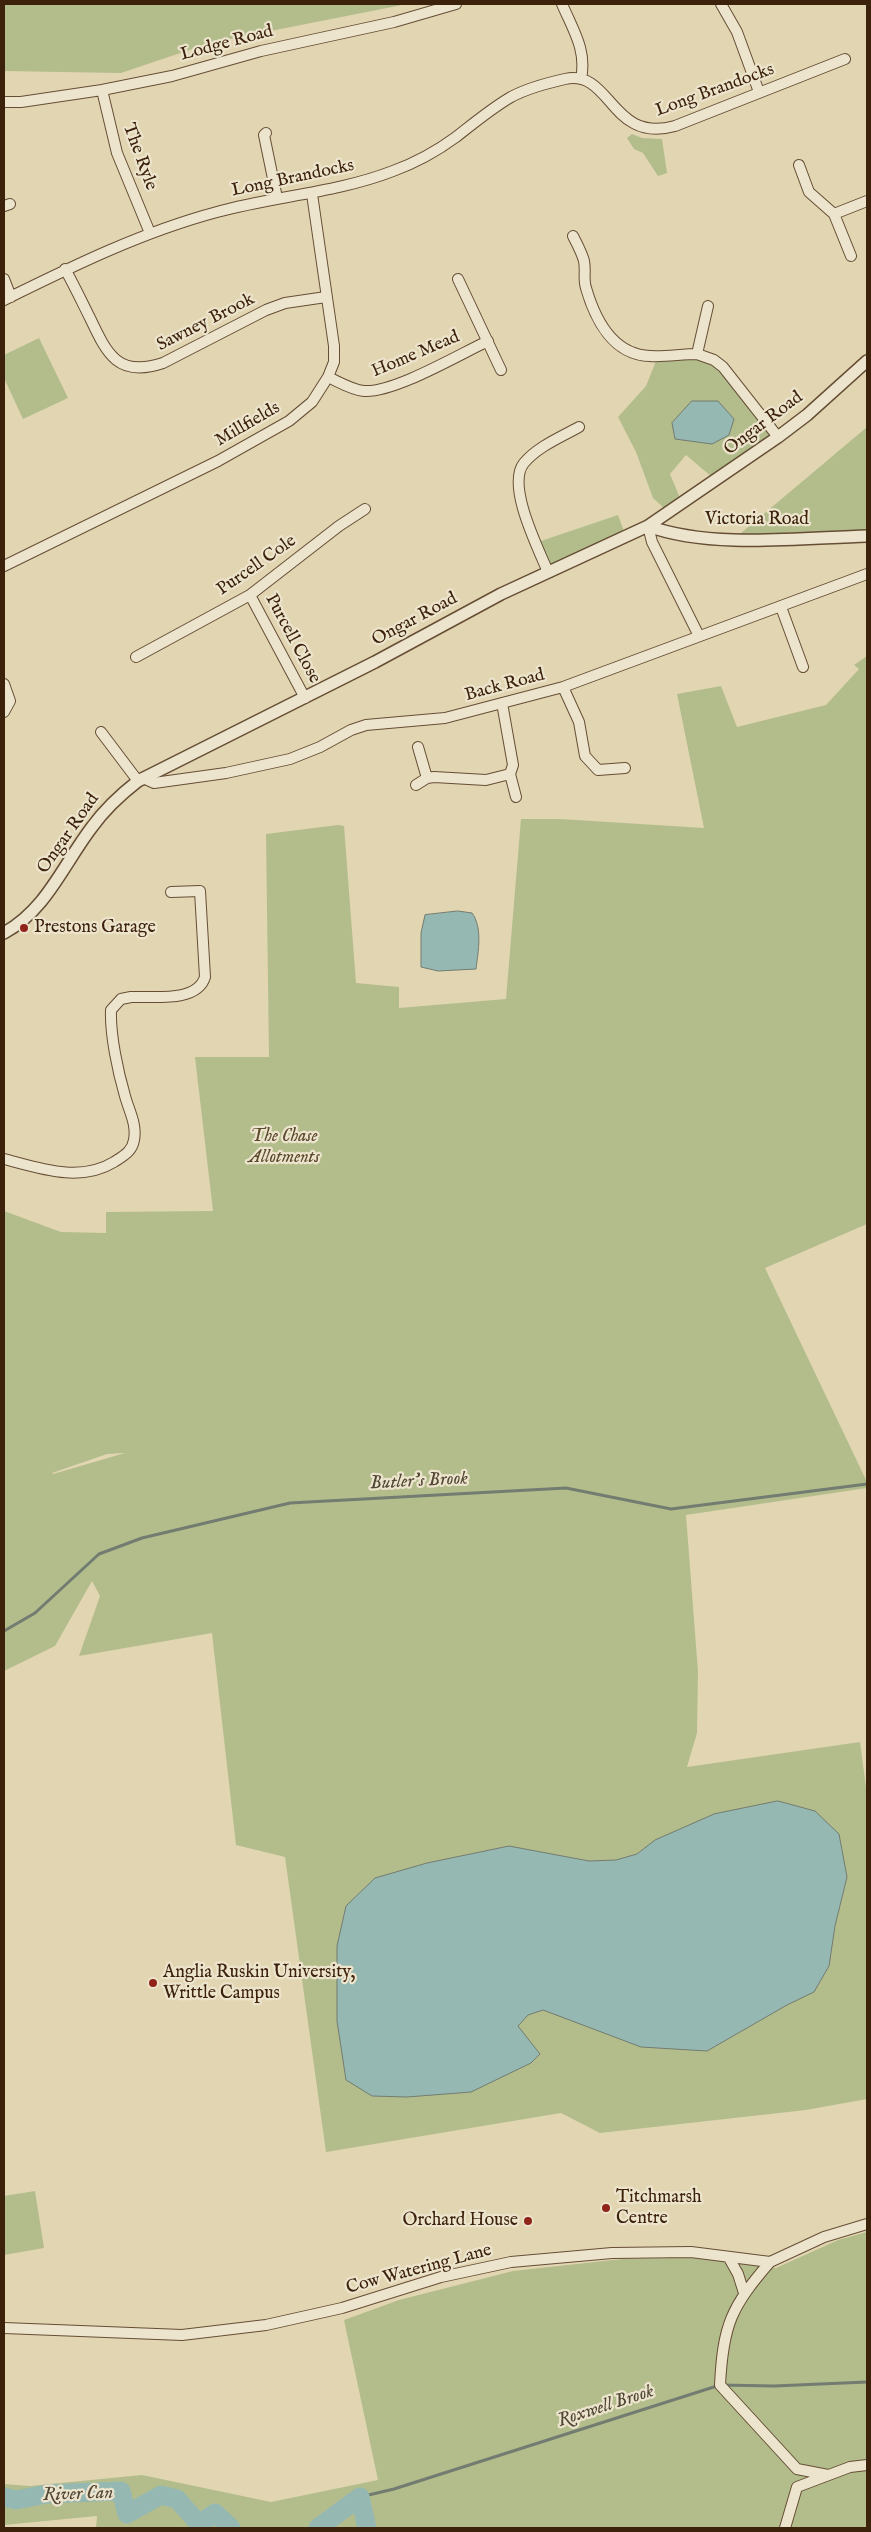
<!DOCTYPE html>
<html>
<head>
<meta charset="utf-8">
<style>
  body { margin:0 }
  #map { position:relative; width:871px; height:2532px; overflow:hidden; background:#e2d5b2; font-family:"IM FELL English",serif }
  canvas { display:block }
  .frame { position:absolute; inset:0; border:5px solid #3c210b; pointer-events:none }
</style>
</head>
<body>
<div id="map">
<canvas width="871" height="2532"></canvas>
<div class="frame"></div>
</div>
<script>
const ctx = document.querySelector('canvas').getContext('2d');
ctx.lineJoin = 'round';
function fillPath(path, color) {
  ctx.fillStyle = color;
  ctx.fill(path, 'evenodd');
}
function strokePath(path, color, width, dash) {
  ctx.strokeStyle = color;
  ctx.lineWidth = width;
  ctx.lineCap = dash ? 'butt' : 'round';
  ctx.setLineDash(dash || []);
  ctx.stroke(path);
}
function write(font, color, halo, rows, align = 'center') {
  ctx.font = font + ' "IM FELL English",serif';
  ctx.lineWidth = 4.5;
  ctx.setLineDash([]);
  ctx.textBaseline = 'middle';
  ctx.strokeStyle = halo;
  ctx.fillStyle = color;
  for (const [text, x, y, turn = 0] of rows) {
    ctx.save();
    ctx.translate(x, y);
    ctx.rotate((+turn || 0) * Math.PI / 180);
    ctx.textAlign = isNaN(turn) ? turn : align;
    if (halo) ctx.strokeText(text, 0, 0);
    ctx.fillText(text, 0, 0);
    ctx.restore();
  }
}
fillPath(new Path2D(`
  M4 4H407L210 43 121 73 4 71Z
  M632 134 642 138 662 139 667 173 658 176 643 153 634 149 627 138Z
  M39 338 68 398 23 419 4 378V355Z
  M658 356 706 359 721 373 774 437 712 477 686 455 670 474 680 498 665 509 653 498 636 452 618 417 646 386Z
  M867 427V536L734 539Z
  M618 515 626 537 548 572 538 542Z
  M867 656V1224L765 1268 867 1482V1488L686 1515 698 1672 697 1733 687 1767 860 1742 867 1795V2099L806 2110 600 2133 561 2113 326 2152 285 1857 236 1845 212 1633 79 1656 100 1596 92 1581 55 1646 4 1671V1211L61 1232 106 1233V1212L213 1211 195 1057H269L266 834 338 825 344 826 356 983 399 987V1008L506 999 521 819H560L704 828 677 694 721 686 737 727 826 705 859 669 854 665ZM125 1453 53 1474 52 1473 107 1454Z
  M35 2191 44 2248 4 2255V2196Z
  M867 2232V2528H96L97 2516 4 2525V2484L30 2486 142 2475 271 2502 378 2480 344 2320 399 2300 513 2271 622 2259 720 2257 776 2268 838 2240Z`), '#b3bd8c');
const water = new Path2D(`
  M692 401H718L734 419 729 435 712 444 675 439 672 423Z
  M458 911 472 913C483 928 478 952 476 969L438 971 421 967V933L425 915Z
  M778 1801 815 1811 839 1834 847 1877 835 1926 829 1966 814 1992 787 2005 707 2051 641 2047 543 2010 528 2015 518 2026 540 2054 531 2063 471 2092 407 2097 372 2096 346 2080 337 2021V1946L346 1906 375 1878 427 1863 509 1846 589 1861 616 1860 637 1854 655 1840 714 1814Z`);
fillPath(water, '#96b8b3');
strokePath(water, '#727c70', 1);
strokePath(new Path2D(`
  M4 1631 35 1613 99 1554 142 1538 290 1503 566 1488 671 1509 867 1484
  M360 2497 394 2489 720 2385 774 2386 867 2382`), '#727c70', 3);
strokePath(new Path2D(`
  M4 2497 16 2500 47 2494 121 2491 127 2514 161 2495 177 2499 199 2524 215 2513 231 2528
  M318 2528 360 2497 367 2528`), '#96b8b3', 19);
const minor = new Path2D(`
  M562 4C573 30 587 50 581 79
  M721 4 737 32 759 92
  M102 90 117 153 150 233
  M4 102H21L102 90 172 76 261 51 394 22 456 4
  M266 133 264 135 277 198
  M799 165 809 192 834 214
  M4 206 10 204
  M573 236C577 244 582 253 584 261 586 270 583 279 586 288 595 319 613 355 650 356 666 357 681 354 697 354
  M851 256 834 214 867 201
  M65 269C74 285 82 302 90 318 107 354 118 378 163 363L266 310 285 303 326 297
  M4 279 11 297
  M458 279 501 370
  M4 300C73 266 142 232 217 212 275 196 336 193 393 171 415 163 437 151 456 137 474 123 492 108 511 97 528 88 547 83 565 79 612 69 610 144 675 126L845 59
  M708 306 697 354 714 360 723 367 778 437
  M328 377C339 382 352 390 364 391 394 393 458 355 488 341
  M648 526 652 542 699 636
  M4 566 218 461 289 421 312 402 328 377 334 362V346L312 194
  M548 572C538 548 506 485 524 463 537 447 561 437 579 427
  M250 595 305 698
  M781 607 803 667
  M136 657 250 595 339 526 365 509
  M4 684 10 701 4 712
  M563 687 579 722 585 756 598 770 625 768
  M101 732 138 781
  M418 747 427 778
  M510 774 516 797
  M143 778 154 783 226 773 290 759 320 747 351 730 366 725 445 718 563 687 867 574
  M416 785 427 778 434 777 486 780 510 774 513 765 502 703
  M4 1159C39 1168 80 1183 114 1162 123 1156 132 1152 134 1140 137 1124 129 1111 125 1096 118 1072 110 1035 111 1010L121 999 131 997C153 996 197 1003 205 977L200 891 171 892
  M729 2258 738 2274 744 2293
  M770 2262C731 2307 723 2325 720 2385L797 2469 828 2475
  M4 2328 182 2335 266 2325 342 2308 441 2277 511 2262 612 2253 691 2252 770 2262 824 2237 867 2224
  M785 2528 797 2487 850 2467 867 2465`);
const tertiary = new Path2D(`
  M648 526C711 549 800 538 867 536
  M4 933C47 909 63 865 92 827 105 809 120 795 138 781L375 662 501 594 648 526 778 437 807 415 867 361`);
strokePath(minor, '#664e35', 12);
strokePath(tertiary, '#664e35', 14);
strokePath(minor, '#ece4cd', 10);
strokePath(tertiary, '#ece4cd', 11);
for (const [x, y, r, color] of [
  [24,928,5,"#8f2418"],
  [153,1983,5,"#8f2418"],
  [606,2208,5,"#8f2418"],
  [528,2221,5,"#8f2418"]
]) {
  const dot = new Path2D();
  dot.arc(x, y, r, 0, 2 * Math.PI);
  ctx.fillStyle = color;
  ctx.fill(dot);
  strokePath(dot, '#ece4cd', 2);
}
write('18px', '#3c210b', '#ece4cd', [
  ["Lodge Road",227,44,-15],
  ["Long Brandocks",715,91,-20],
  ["The Ryle",139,157,70],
  ["Long Brandocks",293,179,-12],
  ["Sawney Brook",206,323,-27],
  ["Home Mead",416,355,-23],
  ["Ongar Road",764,424,-37],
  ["Millfields",248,425,-30],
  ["Victoria Road",757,520],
  ["Purcell Cole",257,566,-35],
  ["Ongar Road",415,620,-28],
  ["Purcell Close",292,639,62],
  ["Back Road",505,686,-15],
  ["Ongar Road",69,834,-55],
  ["Cow Watering Lane",419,2270,-15]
]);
write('18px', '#3c210b', '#ece4cd', [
  ["Prestons Garage",34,928],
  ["Anglia Ruskin University,",163,1973],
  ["Writtle Campus",163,1994],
  ["Titchmarsh",616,2198],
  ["Centre",616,2219],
  ["Orchard House",518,2221,"right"]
], 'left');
write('italic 18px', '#5a482b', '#ece4cd', [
  ["The Chase",284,1137],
  ["Allotments",284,1158]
]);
write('italic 19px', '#524735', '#ece4cd', [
  ["Butler's Brook",419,1482,-3],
  ["Roxwell Brook",606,2407,-18],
  ["River Can",78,2495,-2]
]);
</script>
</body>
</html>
